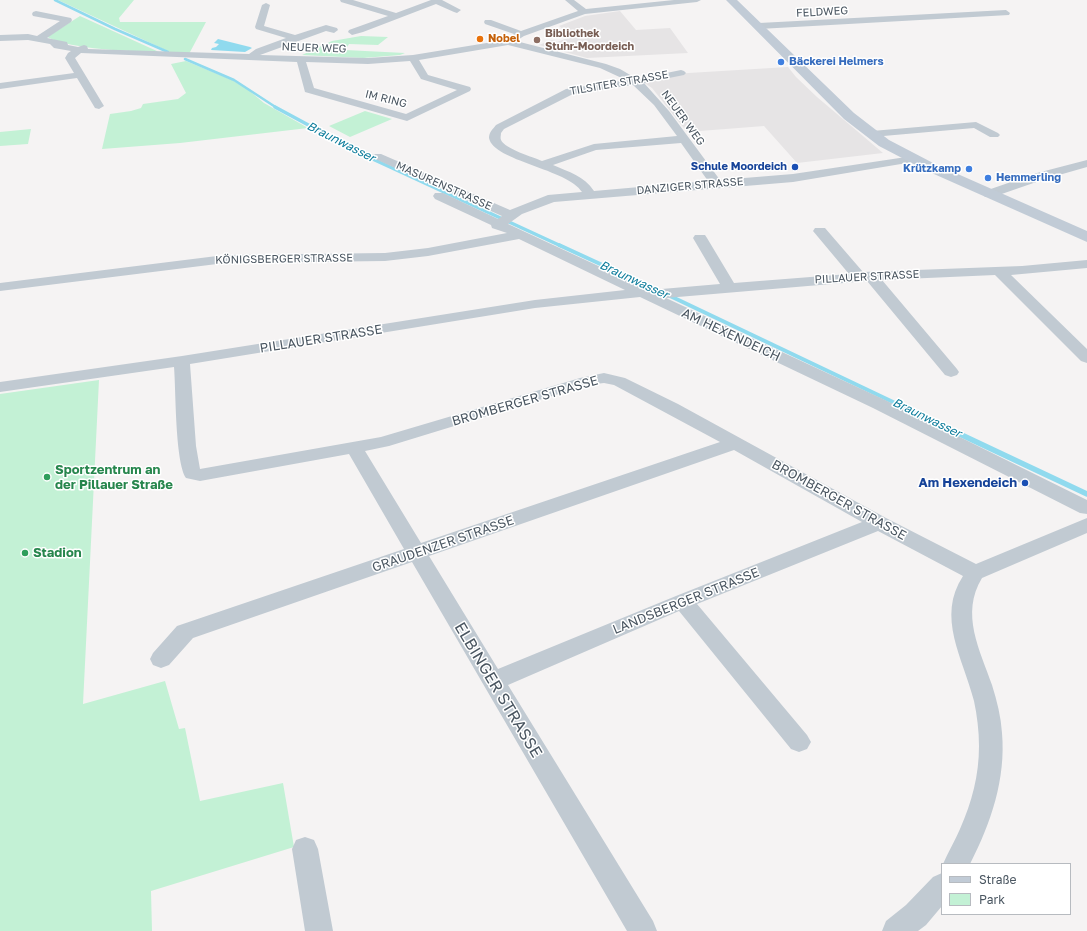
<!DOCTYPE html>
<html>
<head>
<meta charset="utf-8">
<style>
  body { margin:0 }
  #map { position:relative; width:1087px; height:931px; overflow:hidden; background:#f5f3f3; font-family:"Golos Text",sans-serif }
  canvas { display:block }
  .legend { position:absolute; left:941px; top:863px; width:130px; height:52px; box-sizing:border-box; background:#fff; border:1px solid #b7bbc0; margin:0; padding:5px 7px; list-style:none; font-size:12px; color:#4a5661 }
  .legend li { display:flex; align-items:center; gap:8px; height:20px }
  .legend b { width:20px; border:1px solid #b7bbc0 }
</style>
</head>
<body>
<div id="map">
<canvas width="1087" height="931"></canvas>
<ul class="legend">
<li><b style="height:5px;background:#c1cbd6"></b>Straße</li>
<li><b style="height:11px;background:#c3f1d5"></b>Park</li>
</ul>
</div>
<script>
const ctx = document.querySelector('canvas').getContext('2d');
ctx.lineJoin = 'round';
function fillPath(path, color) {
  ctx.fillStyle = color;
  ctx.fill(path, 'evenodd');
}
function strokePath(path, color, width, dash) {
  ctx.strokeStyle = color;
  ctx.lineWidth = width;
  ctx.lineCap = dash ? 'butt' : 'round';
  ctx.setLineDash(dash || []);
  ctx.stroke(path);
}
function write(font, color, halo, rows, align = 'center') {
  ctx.font = font + ' "Golos Text",sans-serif';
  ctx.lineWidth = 3;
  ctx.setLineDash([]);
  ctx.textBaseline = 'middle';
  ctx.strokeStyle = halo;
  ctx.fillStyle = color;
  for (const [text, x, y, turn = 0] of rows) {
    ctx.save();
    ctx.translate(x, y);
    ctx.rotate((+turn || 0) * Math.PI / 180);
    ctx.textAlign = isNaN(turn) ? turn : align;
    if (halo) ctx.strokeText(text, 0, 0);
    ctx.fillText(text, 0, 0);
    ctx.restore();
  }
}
fillPath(new Path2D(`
  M620 11 636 30 670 28 688 53 587 58 539 45 552 40 557 42 573 36 559 26 585 16Z
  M788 67 796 77 817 97 883 153 797 163 764 126 687 132 652 88 643 82 672 74Z`), '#e6e4e5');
fillPath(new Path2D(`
  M58 0H134L119 18 120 22H206L189 54 172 53Z
  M80 16 159 52C129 51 74 50 47 37Z
  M361 36 388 37 378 45 349 44 345 50 405 53 400 55 363 58 302 55 332 41Z
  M186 61 232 80 246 88 264 103 308 128 180 143 102 149 110 114 131 111 141 108 143 104 178 99 186 93 171 64Z
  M365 111 392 119 350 137 329 126Z
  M31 129 28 144 0 146V132Z
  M99 380 83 704 165 681 179 729 185 728 200 801 283 783 294 847 151 891 152 931H0V394Z`), '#c3f1d5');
fillPath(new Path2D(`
  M218 39 250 47 252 48 245 52 211 50 212 48 216 47 219 44 214 43Z`), '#90daee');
strokePath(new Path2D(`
  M55 0 115 29 168 52
  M185 59 234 80 277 108`), '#90daee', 2.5);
strokePath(new Path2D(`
  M275 107 364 155 561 246`), '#90daee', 3.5);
strokePath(new Path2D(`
  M559 245 661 292
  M668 295 935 422`), '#90daee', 4);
strokePath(new Path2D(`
  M932 421 1087 494`), '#90daee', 5.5);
fillPath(new Path2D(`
  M340 0H353L396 13 431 0H442L461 10 457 13 454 12 436 4 363 32 352 35 348 32 349 30 388 16 341 2Z
  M565 0H574L586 9 674 0H701L697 2 585 14 524 36 516 41 606 64 620 69 637 79 681 70 684 71 686 73 684 75 644 83 669 111 720 180 793 174 913 156 917 157 919 159 917 161 913 162 793 182 554 202 522 214 508 224 650 290 720 284 693 238 695 235H705L707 238 734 283 849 274 813 231 815 228H825L863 272 1022 266 1087 260V268L1011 275 1087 349V363L1081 361 995 275 882 280 957 369 959 372 957 375 951 377 945 375 867 281 666 298 885 400 1087 500V514L1080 513 873 408 640 297 535 308 190 364 196 446 200 469 381 437 580 378 604 373 625 378 678 404 886 518 976 564 1087 518V533L982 578C960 614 980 650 992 685 997 701 1001 717 1002 733 1006 779 991 823 970 864H943C948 852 955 841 960 829 972 802 979 775 979 746 979 731 977 715 974 701 963 658 936 617 963 576L878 531 697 604 807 735 811 742 807 749 799 752 791 749 679 611 508 685 653 921 657 931H627L412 562 193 638 169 665 161 668 153 665 150 659 153 653 177 626 404 549 349 454 200 481 186 478C175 461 176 390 174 367L0 392V382L182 356 535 300 625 290 519 239 428 256 385 261 225 263 0 291V283L225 255 385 253 428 248 507 233 492 228 491 225 435 199 433 196 435 193H443L498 219 502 216 373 158 371 156 373 154H381L510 210 548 195 582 192C568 169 493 161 489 138 489 132 493 129 496 125L566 89 626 80 600 68 508 45 419 60 428 75 470 87 471 89 470 91 407 121 305 92 297 62 81 53 75 58 104 106 99 109 95 108 77 78 0 89V83L74 73 65 58 68 53 71 51 54 48 50 44 28 40 0 41V35L28 34 37 36 60 21 33 16 32 14 33 12 36 11 71 18 72 20 71 22 47 38 67 42 68 45 78 47 84 45 87 46 88 49 249 54 256 49 286 38 256 29 255 27 262 5 266 3 270 5 264 26 295 35 326 25 337 28 338 30 334 33 326 31 260 55 368 58 413 55 505 40 514 34 485 24 484 22 485 20H491L521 31 578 11ZM410 61 421 79 457 90 406 114 314 88 306 62 368 64ZM633 85 654 105 677 136 594 144 542 161C533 157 505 149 501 140 500 138 501 135 501 133L504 129 573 94ZM681 143 708 181 594 191C584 176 569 172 553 165L596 150ZM604 383 614 385 720 442 421 543 365 451 389 446 588 385ZM734 450 862 522 676 596 498 669 429 556Z
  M1006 10 1010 13 1009 15 759 29 755 26 759 23Z
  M976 122 998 133 1000 135 998 137H990L974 128 872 137 866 134 872 131Z
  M1087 160V167L1045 179 993 197H985L983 194 985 191 1037 173Z
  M305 837 314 840 318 849 333 931H305L292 849 296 840Z
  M942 873V906L926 925 918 931H882L886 921 906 905 933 877Z`), '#c1cad2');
fillPath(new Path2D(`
  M726 0H737L854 113 889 140 935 164 1087 231V242L925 170 879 146 844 119Z`), '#c1cbd6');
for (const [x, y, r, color] of [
  [480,39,4,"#e8710a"],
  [537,40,4,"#8d6e63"],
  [781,62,4,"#3f7fe0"],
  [795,167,4,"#1a4fb4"],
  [969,169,4,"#3f7fe0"],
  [988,178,4,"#3f7fe0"],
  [47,477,4,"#2e9e5b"],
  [1025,483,4,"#1a4fb4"],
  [25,553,4,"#2e9e5b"]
]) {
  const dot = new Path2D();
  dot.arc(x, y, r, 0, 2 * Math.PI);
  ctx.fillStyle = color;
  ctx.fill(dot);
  strokePath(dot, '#fff', 1.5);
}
write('11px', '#4a5661', '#fff', [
  ["FELDWEG",822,12,-3],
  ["NEUER WEG",314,48,2],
  ["TILSITER STRASSE",619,83,-10],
  ["IM RING",386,99,14],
  ["NEUER WEG",683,118,54],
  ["MASURENSTRASSE",444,186,24],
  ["DANZIGER STRASSE",690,186,-5],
  ["KÖNIGSBERGER STRASSE",284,259,-1],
  ["PILLAUER STRASSE",867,277,-3]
]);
write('bold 11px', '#785e54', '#fff', [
  ["Bibliothek",545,34],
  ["Stuhr-Moordeich",545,47]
], 'left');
write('bold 11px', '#c56008', '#fff', [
  ["Nobel",488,39]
], 'left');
write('bold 11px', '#366cbe', '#fff', [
  ["Bäckerei Helmers",789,62],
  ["Krützkamp",961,169,"right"],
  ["Hemmerling",996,178]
], 'left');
write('bold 11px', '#164399', '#fff', [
  ["Schule Moordeich",787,167]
], 'right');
write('italic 12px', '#0c7c9b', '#fff', [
  ["Braunwasser",341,142,27],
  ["Braunwasser",634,280,25],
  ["Braunwasser",927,418,26]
]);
write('13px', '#4a5661', '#fff', [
  ["AM HEXENDEICH",731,335,25],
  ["PILLAUER STRASSE",321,339,-9],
  ["BROMBERGER STRASSE",525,401,-16],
  ["BROMBERGER STRASSE",839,500,29],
  ["GRAUDENZER STRASSE",443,544,-19],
  ["LANDSBERGER STRASSE",686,601,-22]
]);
write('bold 13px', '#27864d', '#fff', [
  ["Sportzentrum an",55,470],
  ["der Pillauer Straße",55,485],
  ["Stadion",33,553]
], 'left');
write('bold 13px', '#164399', '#fff', [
  ["Am Hexendeich",1017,483]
], 'right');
write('16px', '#4a5661', '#fff', [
  ["ELBINGER STRASSE",498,690,59]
]);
</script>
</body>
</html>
